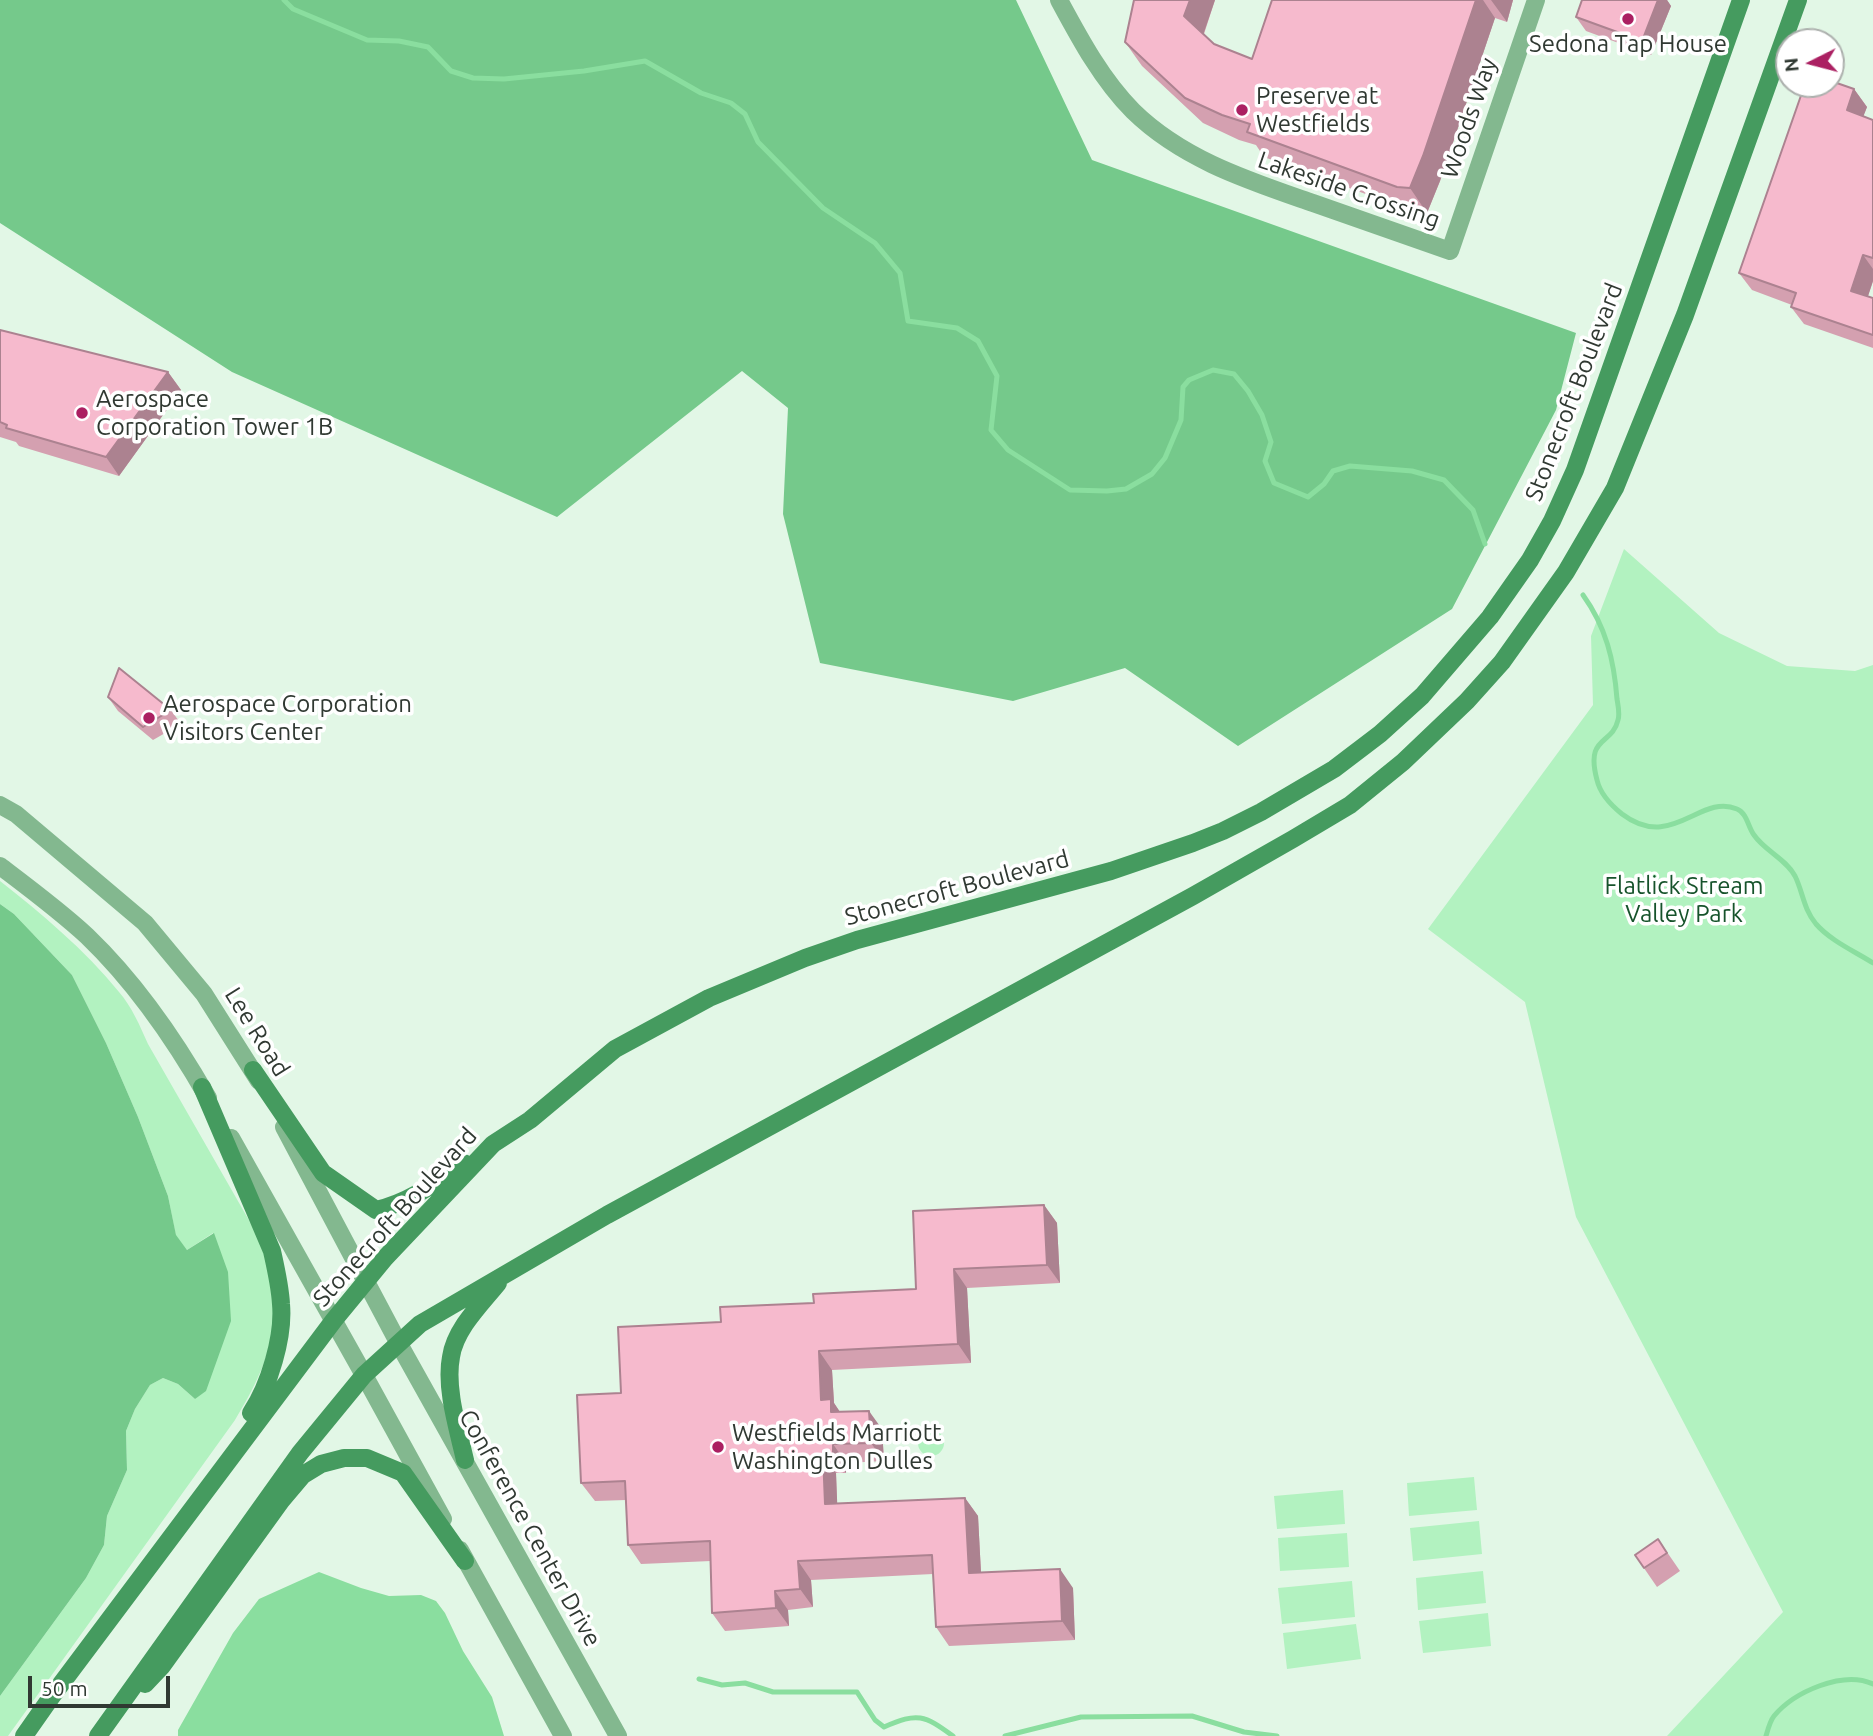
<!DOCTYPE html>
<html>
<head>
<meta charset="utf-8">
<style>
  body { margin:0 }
  #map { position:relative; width:1873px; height:1736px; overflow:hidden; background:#e2f7e6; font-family:Ubuntu,sans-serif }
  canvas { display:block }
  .north { position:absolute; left:1775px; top:28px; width:70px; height:70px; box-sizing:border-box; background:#fff; border:2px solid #acb0ad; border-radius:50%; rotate:264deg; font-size:19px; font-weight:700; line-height:28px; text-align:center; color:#303932 }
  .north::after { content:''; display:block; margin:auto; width:24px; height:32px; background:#ab2062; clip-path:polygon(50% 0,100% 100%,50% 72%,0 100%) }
  .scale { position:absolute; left:28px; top:1676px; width:142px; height:32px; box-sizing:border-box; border:4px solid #303932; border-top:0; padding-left:9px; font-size:21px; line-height:24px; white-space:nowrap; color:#303932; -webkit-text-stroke:5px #fff; paint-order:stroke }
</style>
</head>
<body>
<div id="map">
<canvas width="1873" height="1736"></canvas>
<div class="north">N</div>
<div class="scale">50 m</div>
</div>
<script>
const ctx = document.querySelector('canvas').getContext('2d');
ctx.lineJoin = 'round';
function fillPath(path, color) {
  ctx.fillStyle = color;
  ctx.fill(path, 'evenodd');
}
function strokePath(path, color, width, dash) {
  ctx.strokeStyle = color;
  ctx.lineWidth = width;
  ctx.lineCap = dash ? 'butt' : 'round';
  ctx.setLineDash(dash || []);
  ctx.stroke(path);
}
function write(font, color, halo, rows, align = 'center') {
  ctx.font = font + ' Ubuntu,sans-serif';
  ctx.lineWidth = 7;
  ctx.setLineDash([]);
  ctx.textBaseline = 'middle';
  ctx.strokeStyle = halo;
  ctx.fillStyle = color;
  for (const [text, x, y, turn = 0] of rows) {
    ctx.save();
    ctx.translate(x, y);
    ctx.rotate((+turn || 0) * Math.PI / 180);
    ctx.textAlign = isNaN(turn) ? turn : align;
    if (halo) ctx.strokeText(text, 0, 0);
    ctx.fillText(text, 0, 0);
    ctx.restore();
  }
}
fillPath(new Path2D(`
  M1624 549 1719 633 1787 666 1855 671 1873 665V1736H1667L1783 1612 1576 1217 1525 1002 1428 929 1593 705 1591 636Z
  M0 881C42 914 85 950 119 992 132 1007 140 1026 148 1044L258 1236C287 1309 275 1355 235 1420L8 1736H0V1696L86 1578 104 1545 107 1516 127 1470 126 1431 135 1409 150 1385 163 1378 178 1384 195 1399 213 1233 187 1250 176 1236 168 1196 138 1117 106 1043 72 975 14 914 0 904Z
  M918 1443a13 13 0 1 1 26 0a13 13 0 1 1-26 0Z
  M1474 1477 1477 1510 1409 1516 1407 1483Z
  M1343 1490 1345 1524 1277 1529 1274 1496Z
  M1479 1521 1482 1554 1413 1561 1410 1528Z
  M1347 1533 1349 1567 1280 1571 1278 1538Z
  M1483 1571 1486 1603 1418 1610 1416 1578Z
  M1352 1581 1355 1617 1282 1624 1278 1588Z
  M1488 1613 1491 1646 1423 1653 1419 1621Z
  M1356 1624 1361 1659 1287 1669 1283 1633Z`), '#b2f2c0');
fillPath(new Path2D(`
  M0 0H1016L1092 160 1576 333 1556 410 1452 609 1238 746 1125 668 1013 701 820 663 783 514 788 408 742 371 557 517 232 372 0 223Z
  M0 904 14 914 72 975 106 1043 138 1117 168 1196 176 1235 187 1250 214 1233 228 1272 231 1321 206 1391 195 1399 178 1384 163 1378 150 1385 135 1409 126 1431 127 1470 107 1516 104 1545 86 1578 0 1696Z`), '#75c98b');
fillPath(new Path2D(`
  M319 1572 361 1588 389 1596 421 1595 436 1601 445 1613 463 1651 492 1697 504 1736H178V1730L233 1633 259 1599Z`), '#8ade9f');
strokePath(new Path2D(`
  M284 0 293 9 367 40 399 41 428 47 451 71 473 78 504 79 584 71 645 61 701 93 731 103 745 114 758 142 823 208 875 243 900 273 908 321 957 328 978 341 997 376 991 430 1008 450 1070 490 1107 491 1126 489 1152 474 1165 458 1181 420 1183 387 1189 380 1213 370 1234 374 1248 391 1262 415 1271 442 1265 461 1274 483 1308 497 1324 484 1333 471 1350 466 1412 471 1444 480 1473 510 1485 544
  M1583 595C1606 627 1614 660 1617 699 1618 705 1620 714 1618 720 1612 746 1585 735 1597 780 1600 793 1612 806 1622 814 1672 852 1700 793 1737 809 1747 813 1748 827 1754 835 1765 851 1786 859 1795 876 1803 892 1803 908 1816 924 1831 941 1854 951 1873 963
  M699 1679 722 1685 745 1683 773 1692H857L875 1720 884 1727C918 1712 924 1715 953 1736
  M1005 1736 1081 1717 1192 1716 1244 1732 1277 1736
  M1766 1736C1768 1729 1770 1721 1774 1716 1794 1692 1843 1670 1873 1684`), '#8ade9f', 5);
strokePath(new Path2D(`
  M1059 0C1080 39 1102 80 1133 111 1183 160 1250 181 1313 203 1359 219 1404 235 1450 251L1536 0
  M399 1344 618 1736
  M364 1375 443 1519
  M460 1550 563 1736`), '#83b88f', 18);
strokePath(new Path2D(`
  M0 805 16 814 145 923 204 994 259 1081
  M0 866C29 888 60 911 87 936 136 983 175 1040 208 1098
  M284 1127 399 1344
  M231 1138 364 1375`), '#83b88f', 18);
strokePath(new Path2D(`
  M253 1070 323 1173 376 1210C410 1202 435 1183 464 1163
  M202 1087 272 1251C276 1269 280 1286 281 1304 284 1337 269 1386 251 1413
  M465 1460C458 1429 445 1388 451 1357 455 1329 481 1304 498 1283
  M145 1684 162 1666 281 1501 303 1475 321 1464 344 1458H367L403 1473 465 1561
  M24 1736 52 1696 334 1320 385 1258 493 1144 530 1120 615 1049 709 998 805 958 857 940 1111 871 1193 843 1223 831 1261 812 1334 769 1380 734 1422 696 1490 617 1530 560 1552 521 1575 470 1741 0
  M98 1736 300 1453 364 1375 420 1324 607 1215 1193 896 1293 839 1350 805 1403 762 1467 701 1502 662 1566 572 1615 488 1685 315 1798 0`), '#459b5f', 18);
fillPath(new Path2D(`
  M1134 0H1215L1204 34 1214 44 1252 59 1272 0H1513L1507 22 1495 18 1440 181 1427 213 1415 212 1264 157 1256 145 1239 140 1203 123 1142 66 1125 42Z
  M1582 0H1667L1671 6 1651 55 1586 31 1576 17Z
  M1854 89 1867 107 1863 116 1873 120V281L1868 296 1873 298V348L1804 324 1791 307 1792 305 1752 290 1739 273Z
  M0 330 168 372 181 390 119 476 19 446 16 442 0 437Z
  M108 697 171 710 181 724 153 740 118 711Z
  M1044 1205 1057 1223 1060 1283 967 1288 971 1363 832 1370 834 1403 840 1412 882 1429 884 1461 846 1463V1473H836L837 1504 965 1498 978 1516 981 1573 1073 1588 1075 1640 949 1646 936 1627 933 1574 811 1580 813 1607 788 1610 789 1626 725 1631 712 1613 711 1561 641 1564 628 1545 626 1500 595 1501 581 1483 621 1393 721 1322 814 1303 916 1289Z
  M1658 1539 1680 1571 1657 1587 1635 1555Z`), '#d4a0b0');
fillPath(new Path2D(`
  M1190 0H1215L1201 41 1184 16Z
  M1476 0H1483L1495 18 1440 181 1427 213 1410 188Z
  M1491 0H1513L1507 22Z
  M1658 0H1667L1671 6 1651 55 1642 41Z
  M1854 89 1867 107 1859 128 1847 110Z
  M1863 255 1873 269V281L1864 308 1851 291Z
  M168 372 181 390 119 476 106 457Z
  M1044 1205 1057 1223 1060 1283 1047 1265Z
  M954 1269 967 1288 971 1363 958 1344Z
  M819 1351 832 1370 834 1403 844 1418V1431L821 1400Z
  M869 1411 882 1429 884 1461 871 1443Z
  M833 1444 846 1463V1473L833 1454Z
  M823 1454 836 1473 838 1523 825 1504Z
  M965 1498 978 1516 982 1592 969 1573Z
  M798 1561 811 1580 813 1607 800 1589Z
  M1060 1569 1073 1588 1075 1640 1062 1621Z
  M775 1591 788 1610 789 1626 776 1608Z`), '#ac8290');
const building = new Path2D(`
  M1134 0H1190L1184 16 1214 44 1252 59 1272 0H1476L1423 156 1410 188 1397 187 1247 132 1250 124 1222 115 1185 98 1125 42Z
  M1582 0H1658L1642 41 1576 17Z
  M1831 81 1854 89 1847 110 1873 120V258L1863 255 1851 291 1873 298V335L1791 307 1796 293 1739 273 1805 84H1831Z
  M0 330 168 372 106 457 6 428 7 425 0 422Z
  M119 668 171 710 143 727 108 697Z
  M1044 1205 1047 1265 954 1269 958 1344 819 1351 821 1400 831 1399V1412L869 1411 871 1443 833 1444V1454H823L825 1504 965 1498 969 1573 1060 1569 1062 1621 936 1627 932 1555 798 1561 800 1589 775 1591 776 1608 712 1613 710 1541 628 1545 625 1481 581 1483 577 1395 621 1393 618 1327 721 1322 720 1307 814 1303 813 1294 916 1289 913 1211Z
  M1658 1539 1667 1553 1644 1568 1635 1555Z`);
fillPath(building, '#f6bacd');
strokePath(building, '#ac8290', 2);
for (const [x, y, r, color] of [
  [1628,19,7,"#ab2062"],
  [1242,110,7,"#ab2062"],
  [82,413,7,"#ab2062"],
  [149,718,7,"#ab2062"],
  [718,1447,7,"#ab2062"]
]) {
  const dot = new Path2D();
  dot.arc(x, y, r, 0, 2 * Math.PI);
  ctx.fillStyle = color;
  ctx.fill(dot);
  strokePath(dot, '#fff', 2.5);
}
write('24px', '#303932', '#fff', [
  ["Sedona Tap House",1628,44,"center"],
  ["Preserve at",1256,96],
  ["Westfields",1256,124],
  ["Aerospace",96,399],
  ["Corporation Tower 1B",96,427],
  ["Aerospace Corporation",163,704],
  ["Visitors Center",163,732],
  ["Westfields Marriott",732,1433],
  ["Washington Dulles",732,1461]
], 'left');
write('24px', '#303932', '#fff', [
  ["Woods Way",1469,118,-71],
  ["Lakeside Crossing",1349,190,19],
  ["Stonecroft Boulevard",1574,392,-69],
  ["Stonecroft Boulevard",957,888,-15],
  ["Lee Road",257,1032,58],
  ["Stonecroft Boulevard",395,1217,-48],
  ["Conference Center Drive",530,1528,61]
]);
write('24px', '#16532b', '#fff', [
  ["Flatlick Stream",1684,886],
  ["Valley Park",1684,914]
]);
</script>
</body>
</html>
